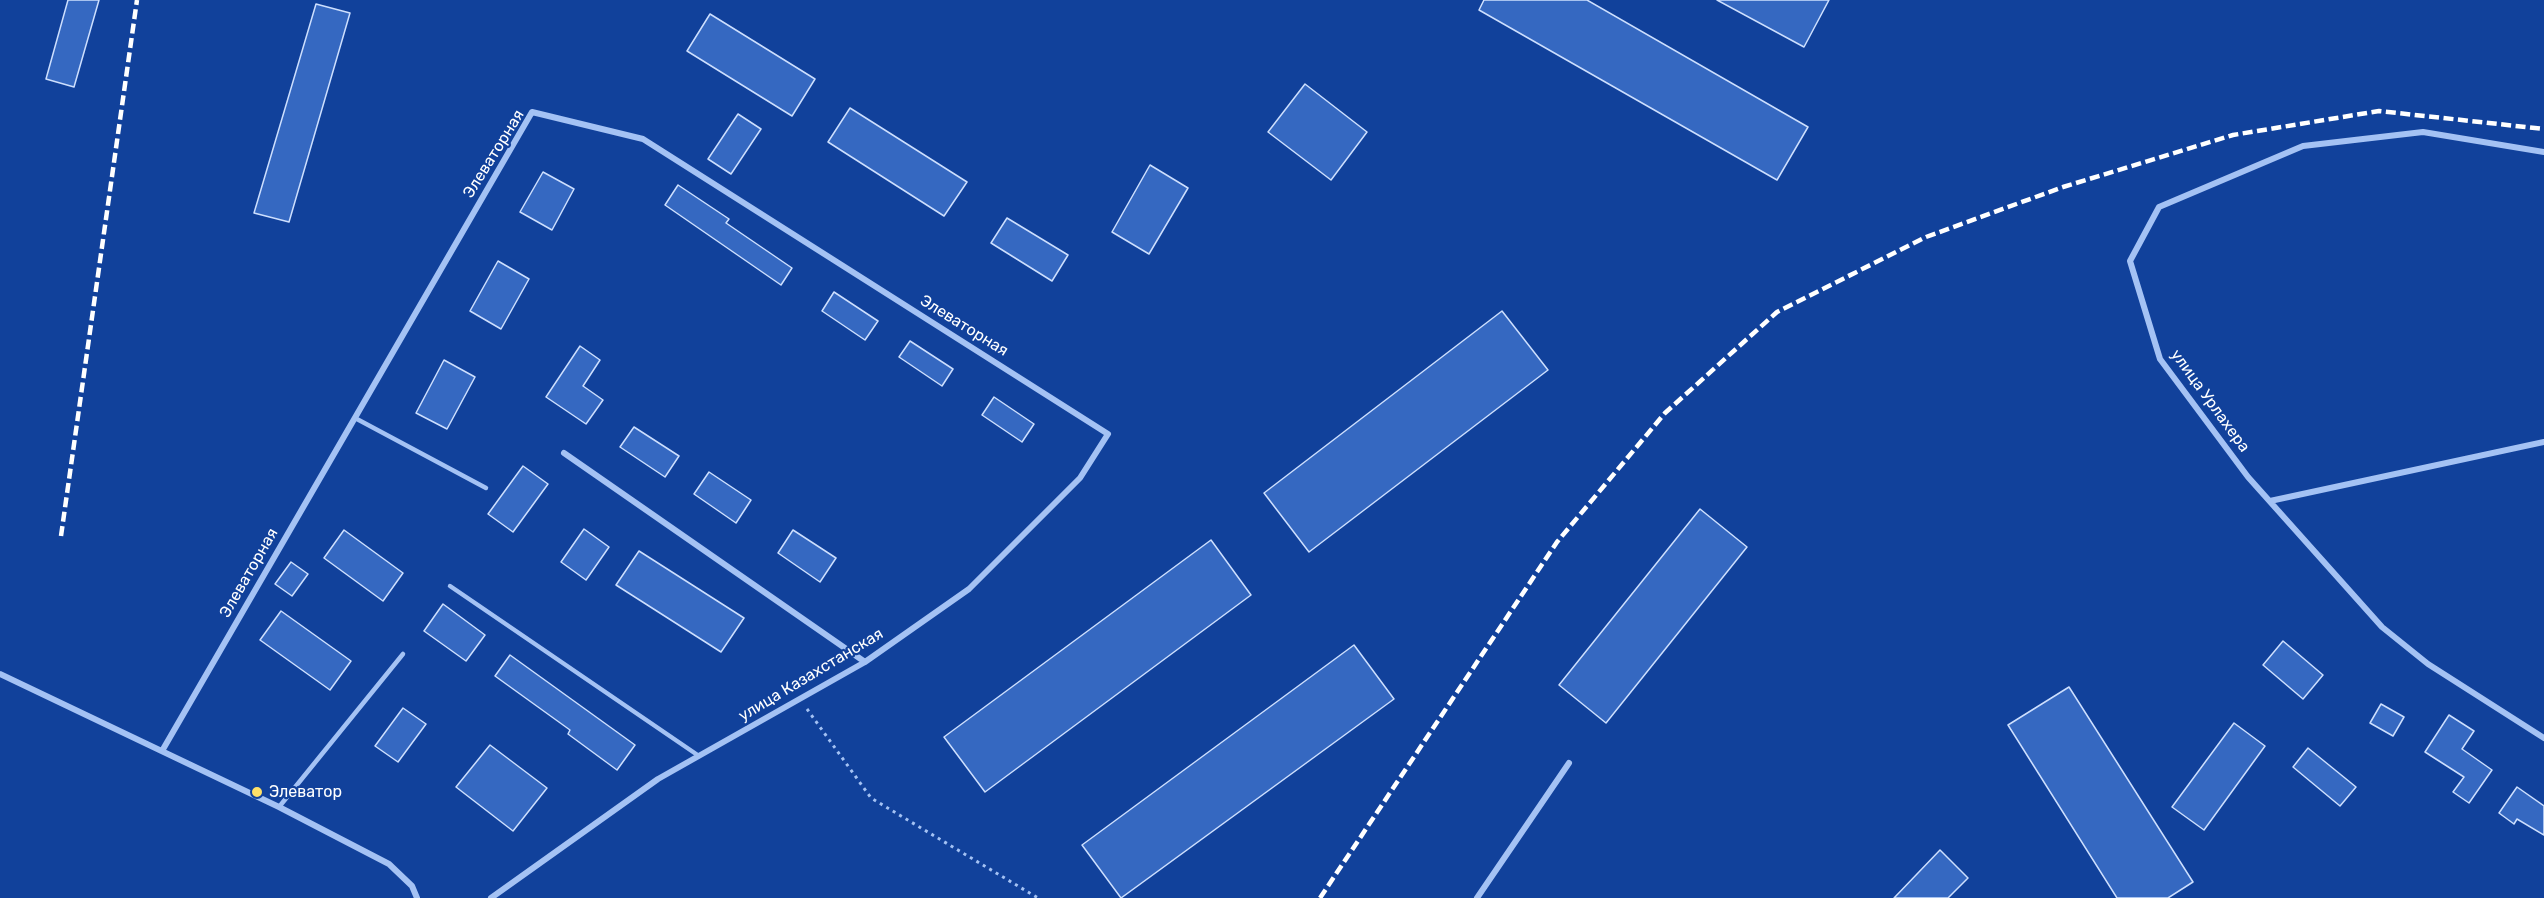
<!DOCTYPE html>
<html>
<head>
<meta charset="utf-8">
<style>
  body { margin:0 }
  canvas { display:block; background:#11419b }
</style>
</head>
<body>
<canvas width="2544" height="898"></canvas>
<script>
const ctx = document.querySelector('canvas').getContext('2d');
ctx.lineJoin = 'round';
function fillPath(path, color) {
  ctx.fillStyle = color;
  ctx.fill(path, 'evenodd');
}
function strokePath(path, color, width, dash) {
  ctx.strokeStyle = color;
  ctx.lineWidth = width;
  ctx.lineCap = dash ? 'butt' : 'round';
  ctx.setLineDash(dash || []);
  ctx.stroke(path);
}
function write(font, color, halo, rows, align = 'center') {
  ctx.font = font + ' Rubik,sans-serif';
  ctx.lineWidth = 4.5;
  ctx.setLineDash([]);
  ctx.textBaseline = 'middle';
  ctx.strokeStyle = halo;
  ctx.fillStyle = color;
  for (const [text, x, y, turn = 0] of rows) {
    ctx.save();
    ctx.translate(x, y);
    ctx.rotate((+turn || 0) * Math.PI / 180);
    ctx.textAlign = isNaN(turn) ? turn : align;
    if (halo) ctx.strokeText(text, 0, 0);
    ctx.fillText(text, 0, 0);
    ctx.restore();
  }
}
const building = new Path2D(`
  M68 0H99L74 87 46 79Z
  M1484 0H1587L1808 127 1777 180 1479 10Z
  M1717 0H1829L1804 47Z
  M316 4 350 13 289 222 254 213Z
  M710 14 815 79 792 116 687 51Z
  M1305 84 1367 132 1331 180 1268 132Z
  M850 108 967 182 944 216 828 142Z
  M738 114 761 129 731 174 708 159Z
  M1150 165 1188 188 1149 254 1112 232Z
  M543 172 574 189 552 230 520 212Z
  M678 185 729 219 726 223 792 268 781 285 665 205Z
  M1007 218 1068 255 1052 281 991 243Z
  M498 261 529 279 501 329 470 311Z
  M834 292 878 321 865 340 822 311Z
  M1502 311 1548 370 1309 552 1264 493Z
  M910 341 953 369 942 386 899 357Z
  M580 346 600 360 583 386 603 400 586 424 546 397Z
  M444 360 475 377 447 429 416 413Z
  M994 397 1034 424 1022 442 982 415Z
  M634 427 679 456 665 477 620 447Z
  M523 466 548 484 513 532 488 514Z
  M709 472 751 500 736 523 694 494Z
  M1700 509 1747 547 1606 723 1559 685Z
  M584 529 609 547 586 580 561 562Z
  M344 530 403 573 383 601 324 558Z
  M793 530 836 558 820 582 778 553Z
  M1211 540 1251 595 985 792 944 737Z
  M639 551 744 618 721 652 616 585Z
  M291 562 308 574 292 596 275 584Z
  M443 604 485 635 466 661 424 631Z
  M281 611 351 661 330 690 260 640Z
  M2283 641 2323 675 2303 699 2263 665Z
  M1354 645 1394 699 1121 898 1082 845Z
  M510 655 635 745 617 770 568 734 570 730 495 676Z
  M2069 687 2193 882 2168 898H2117L2008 725Z
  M2381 704 2404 717 2393 736 2370 723Z
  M403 708 426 724 398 762 375 746Z
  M2449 715 2474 731 2462 749 2492 770 2469 803 2453 792 2464 777 2425 752Z
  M2234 723 2265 746 2204 830 2172 807Z
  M490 745 547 788 513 831 456 787Z
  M2308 748 2356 787 2340 806 2293 767Z
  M2517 787 2544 806V835L2517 819 2514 824 2499 813Z
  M1940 850 1968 878 1948 898H1894Z`);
fillPath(building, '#3568c1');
strokePath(building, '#cddffe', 1.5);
strokePath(new Path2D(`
  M807 709 871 798 1038 898`), '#a4c2f4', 3, [3, 4.5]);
strokePath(new Path2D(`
  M355 418 486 488
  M450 586 699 756
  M279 807 403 654`), '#a4c2f4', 4.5);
strokePath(new Path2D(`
  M2544 152 2423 132 2303 146 2159 207 2130 261 2160 359 2248 477 2382 627 2428 664 2544 738
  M564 453 865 662
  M2270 501 2544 442
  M0 674 279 807 389 864 412 886 417 898
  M162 751 532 112 643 139 1108 434 1080 478 969 589 865 662 658 779 491 898
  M1477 898 1569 763`), '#a4c2f4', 6);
strokePath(new Path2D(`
  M61 536 137 0
  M1320 898 1557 542 1665 413 1777 312 1926 237 2063 187 2233 135 2379 111 2544 129`), '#fff', 4.5, [10, 4.5]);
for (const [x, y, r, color] of [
  [257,792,6,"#ffe068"]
]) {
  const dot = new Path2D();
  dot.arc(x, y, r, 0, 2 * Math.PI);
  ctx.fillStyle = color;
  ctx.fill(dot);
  strokePath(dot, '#11419b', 2);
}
write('16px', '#fff', '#11419b', [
  ["Элеваторная",494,154,-58],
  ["Элеваторная",964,326,32],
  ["улица Урлахера",2210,401,54],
  ["Элеваторная",249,573,-60],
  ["улица Казахстанская",811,675,-31]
]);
write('16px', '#fff', '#11419b', [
  ["Элеватор",269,792]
], 'left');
</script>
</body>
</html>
